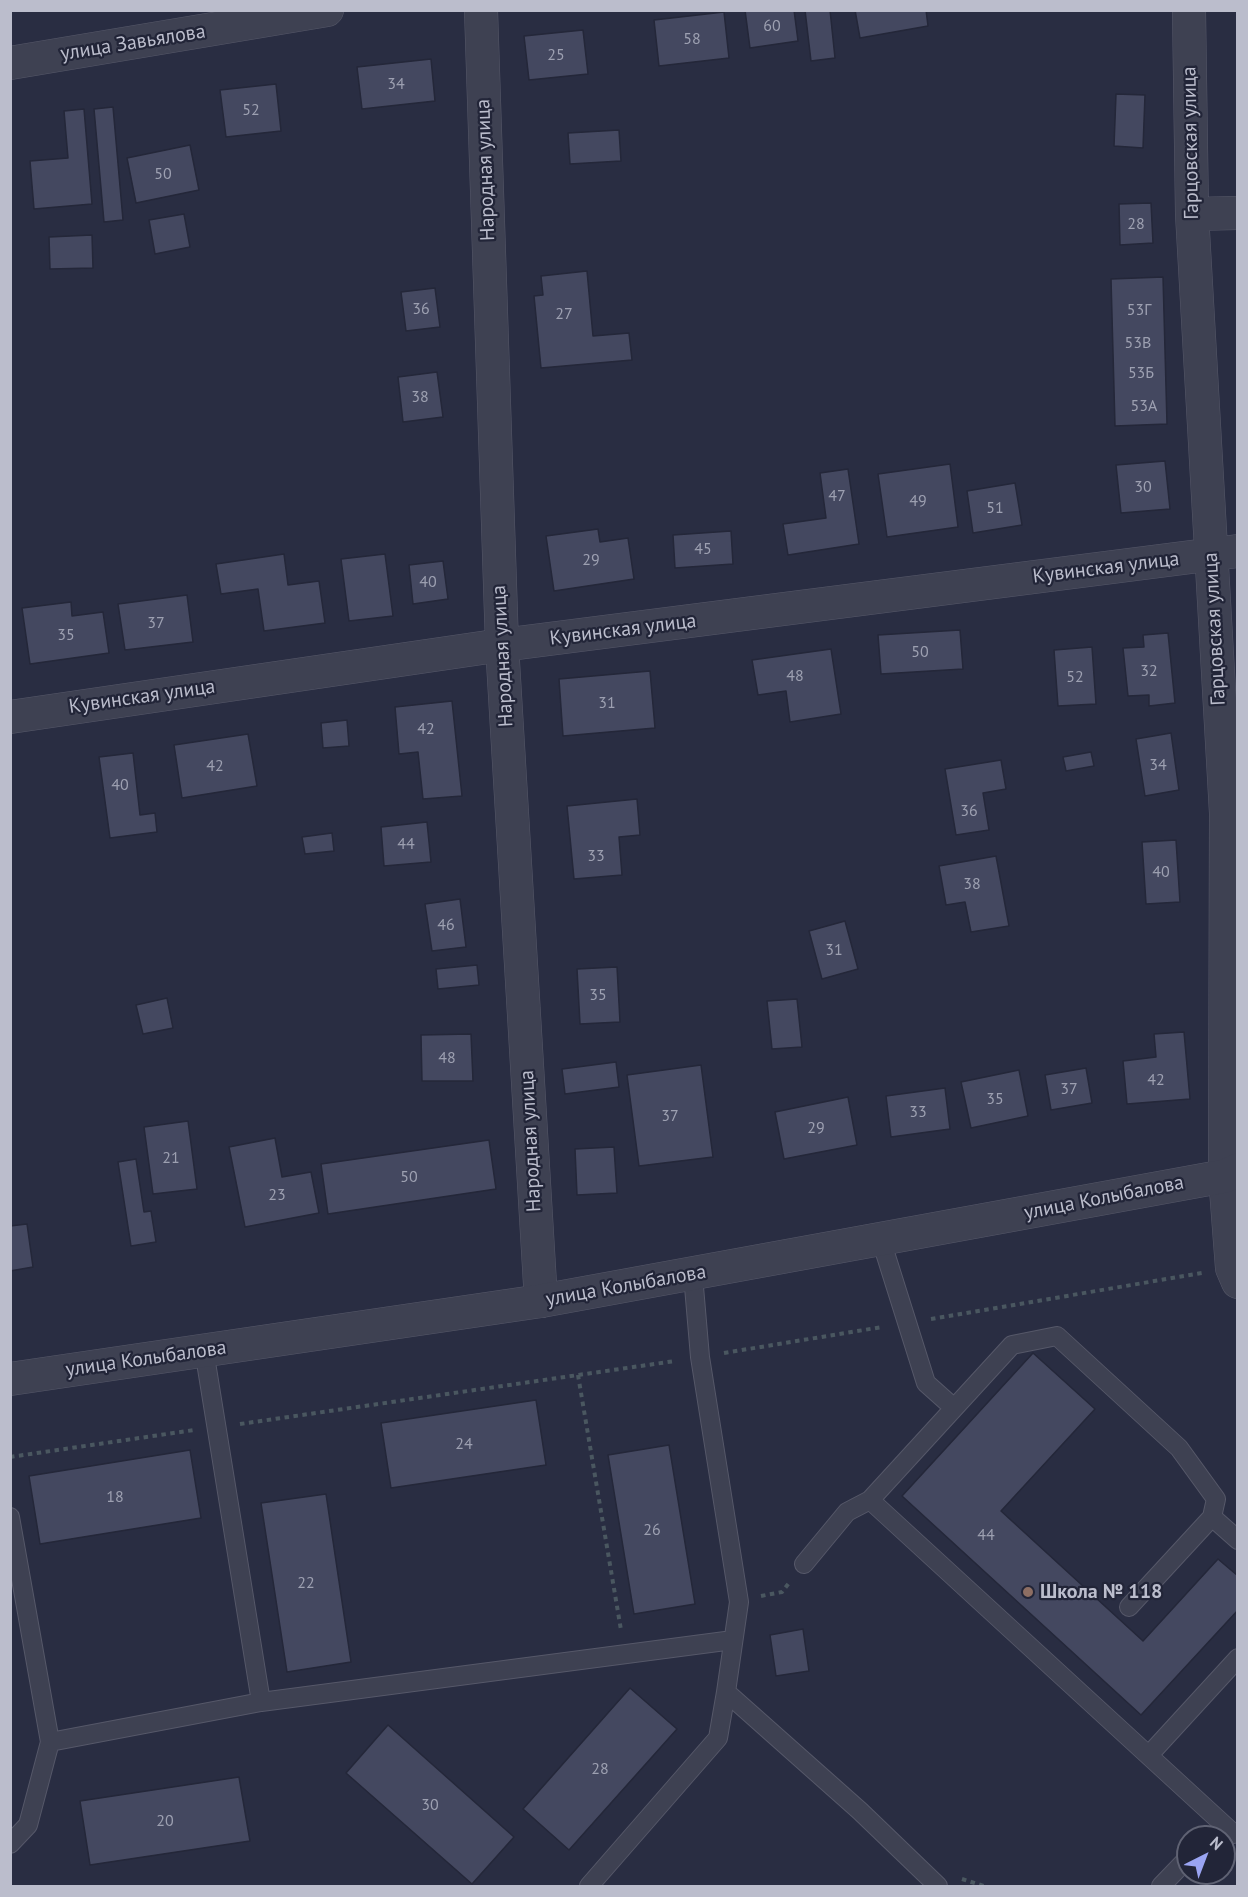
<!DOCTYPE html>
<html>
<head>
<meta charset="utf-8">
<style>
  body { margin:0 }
  #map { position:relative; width:1248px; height:1897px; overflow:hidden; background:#292d42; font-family:"PT Sans",sans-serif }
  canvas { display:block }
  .frame { position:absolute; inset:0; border:12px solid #bbbdcc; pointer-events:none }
  .north { position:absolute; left:1176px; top:1825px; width:60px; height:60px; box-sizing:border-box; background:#222538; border:2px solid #5f6273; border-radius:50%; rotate:42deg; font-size:16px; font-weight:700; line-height:24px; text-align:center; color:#bbbdcc }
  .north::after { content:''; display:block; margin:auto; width:21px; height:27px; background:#9aa4f2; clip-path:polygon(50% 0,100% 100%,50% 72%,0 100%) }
</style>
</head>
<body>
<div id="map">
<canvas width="1248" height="1897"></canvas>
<div class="frame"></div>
<div class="north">N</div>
</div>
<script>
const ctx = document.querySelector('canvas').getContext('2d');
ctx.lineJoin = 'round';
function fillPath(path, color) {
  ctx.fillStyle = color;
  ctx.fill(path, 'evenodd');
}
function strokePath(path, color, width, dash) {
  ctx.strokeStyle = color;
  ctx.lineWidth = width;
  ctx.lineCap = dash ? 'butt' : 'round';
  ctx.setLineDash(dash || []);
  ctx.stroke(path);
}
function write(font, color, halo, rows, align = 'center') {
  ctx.font = font + ' "PT Sans",sans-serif';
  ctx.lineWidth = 4.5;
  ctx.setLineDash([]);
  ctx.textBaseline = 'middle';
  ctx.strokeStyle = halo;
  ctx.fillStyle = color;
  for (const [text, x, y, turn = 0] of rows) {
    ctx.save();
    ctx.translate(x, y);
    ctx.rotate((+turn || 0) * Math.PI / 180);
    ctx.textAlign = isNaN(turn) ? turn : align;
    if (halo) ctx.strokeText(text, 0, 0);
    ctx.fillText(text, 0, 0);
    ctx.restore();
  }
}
const building = new Path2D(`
  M745 10H794L798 41 750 48Z
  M805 10H830L835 58 811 61Z
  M855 10H926L928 26 860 38Z
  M724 12 729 58 659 66 654 20Z
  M583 30 588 74 529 80 524 36Z
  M431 59 435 101 362 109 357 67Z
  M276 84 281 131 226 137 220 90Z
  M1116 94 1145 95 1143 148 1114 146Z
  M113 107 123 220 104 222 94 109Z
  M84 109 92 204 34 209 30 161 68 158 64 111Z
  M619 130 621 161 570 164 568 133Z
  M190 145 199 190 136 203 127 158Z
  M1151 203 1153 243 1120 245 1119 204Z
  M184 214 190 247 155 254 149 220Z
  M92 235 93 268 50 269 49 237Z
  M587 271 593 336 629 333 632 360 541 368 534 296 543 295 541 276Z
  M1163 277 1167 424 1115 426 1111 279Z
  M435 288 440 327 406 331 401 292Z
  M437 372 443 417 403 422 398 377Z
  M1165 461 1170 509 1121 513 1116 465Z
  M950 464 958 527 887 537 878 474Z
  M848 469 859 544 788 555 783 524 826 518 820 473Z
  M1015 483 1022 525 973 533 967 491Z
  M598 529 600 542 628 538 634 579 554 591 546 536Z
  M731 531 733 564 675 568 673 535Z
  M284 554 288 585 319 581 325 623 264 631 258 589 221 594 216 564Z
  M385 554 393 616 349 621 341 559Z
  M443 561 448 599 413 604 409 565Z
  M187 595 193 642 125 650 118 604Z
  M71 602 72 616 103 612 109 653 30 664 22 608Z
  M960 630 963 669 881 674 878 635Z
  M1168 633 1175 703 1149 706V695L1128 696 1123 648 1144 647 1143 635Z
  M1092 647 1096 704 1058 706 1054 650Z
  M831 649 841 714 790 722 786 691 758 695 752 660Z
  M650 671 655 728 563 736 559 679Z
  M452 701 462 796 423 799 418 752 399 754 395 707Z
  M347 720 349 746 323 748 321 723Z
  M1171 733 1179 790 1145 796 1136 739Z
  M248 734 257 786 182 798 174 745Z
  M1091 752 1094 766 1066 771 1063 757Z
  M133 753 140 815 155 813 157 832 110 838 99 757Z
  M1001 760 1006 789 983 793 989 830 956 835 945 769Z
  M637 799 640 835 619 837 622 875 574 879 567 806Z
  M427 822 431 862 384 866 381 827Z
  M332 833 334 851 305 854 302 837Z
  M1176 840 1180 902 1146 904 1142 842Z
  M996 856 1009 926 971 932 965 902 946 905 939 866Z
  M460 899 466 947 432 951 425 904Z
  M845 921 858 969 822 979 809 931Z
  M477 965 479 985 438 989 436 969Z
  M617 967 620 1022 580 1024 577 969Z
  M167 998 173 1028 143 1034 136 1005Z
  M797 999 802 1047 772 1049 767 1001Z
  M1184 1032 1190 1099 1127 1104 1123 1061 1156 1057 1154 1034Z
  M471 1034 473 1081H422L421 1035Z
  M616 1062 619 1087 565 1094 562 1069Z
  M701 1065 713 1157 639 1166 627 1075Z
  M1086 1068 1092 1103 1051 1110 1045 1075Z
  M1019 1070 1028 1116 971 1128 961 1082Z
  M945 1088 950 1129 891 1137 886 1096Z
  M848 1097 857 1145 784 1159 775 1112Z
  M188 1121 197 1189 153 1194 144 1127Z
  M275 1138 282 1177 311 1172 319 1213 245 1227 229 1147Z
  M489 1140 496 1189 328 1214 321 1164Z
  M614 1147 617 1193 577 1195 575 1149Z
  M136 1159 144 1212 151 1211 156 1242 131 1246 118 1162Z
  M27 1224 33 1267 10 1271V1226Z
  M1033 1353 1095 1409 1001 1511 1143 1641 1218 1559 1238 1576V1610L1141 1715 902 1496Z
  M536 1400 546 1465 391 1488 381 1423Z
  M669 1445 695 1604 634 1614 608 1455Z
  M190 1450 201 1518 40 1544 29 1476Z
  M326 1494 351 1662 287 1672 261 1503Z
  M803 1629 809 1671 776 1676 770 1635Z
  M630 1688 677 1729 569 1850 523 1809Z
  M388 1725 514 1837 472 1884 346 1773Z
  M239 1777 250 1841 90 1865 80 1801Z`);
fillPath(building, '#444860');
strokePath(building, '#242739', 1.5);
const service = new Path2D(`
  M881 1240 926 1383 954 1408
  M10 1517 50 1742 261 1702 204 1350
  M804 1564 847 1512 870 1500
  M1129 1607 1212 1517
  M726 1692 860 1811 938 1886
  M261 1702 733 1640
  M1149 1755 1238 1658
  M1234 1834 870 1500 1012 1345 1057 1336 1179 1448 1216 1499 1212 1517 1238 1540
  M10 1844 28 1825 50 1742
  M589 1886 718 1738 726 1692 739 1602 700 1357 693 1275
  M1161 1886 1188 1858`);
const minor = new Path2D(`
  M481 10 502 645 541 1301
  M1189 10 1192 214 1226 813 1225 1176 1232 1268 1238 1282
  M10 63 327 10
  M1192 214 1238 213
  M10 717 502 645 1238 551`);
const tertiary = new Path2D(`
  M10 1379 541 1301 1225 1176 1238 1170`);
strokePath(service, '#565869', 20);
strokePath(minor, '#565869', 34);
strokePath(tertiary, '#565869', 34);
strokePath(new Path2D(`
  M931 1319 1202 1273
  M724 1353 882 1327
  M578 1375 621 1630
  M240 1424 675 1361
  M10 1457 194 1430
  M761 1596 782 1592 789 1583
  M962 1879 984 1886`), '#4a5760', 4, [4.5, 4.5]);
strokePath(service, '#3e4152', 18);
strokePath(minor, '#3e4152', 33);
strokePath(tertiary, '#3e4152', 33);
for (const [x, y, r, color] of [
  [1028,1592,6,"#8d6e63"]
]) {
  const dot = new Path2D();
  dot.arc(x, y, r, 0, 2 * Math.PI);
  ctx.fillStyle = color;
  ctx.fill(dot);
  strokePath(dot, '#222538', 2);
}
write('16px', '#9da0b1', null, [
  ["60",772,26],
  ["58",692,39],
  ["25",556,55],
  ["34",396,84],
  ["52",251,110],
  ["50",163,174],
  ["28",1136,224],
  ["36",421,309],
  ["53Г",1139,310],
  ["27",564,314],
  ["53В",1138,343],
  ["53Б",1141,373],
  ["38",420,397],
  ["53А",1144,406],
  ["30",1143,487],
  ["47",837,496],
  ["49",918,501],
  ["51",995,508],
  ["45",703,549],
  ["29",591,560],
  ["40",428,582],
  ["37",156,623],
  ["35",66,635],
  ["50",920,652],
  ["32",1149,671],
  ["48",795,676],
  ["52",1075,677],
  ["31",607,703],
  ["42",426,729],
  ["34",1158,765],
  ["42",215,766],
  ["40",120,785],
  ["36",969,811],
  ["44",406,844],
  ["33",596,856],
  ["40",1161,872],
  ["38",972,884],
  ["46",446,925],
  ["31",834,950],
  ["35",598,995],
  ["48",447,1058],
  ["42",1156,1080],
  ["37",1069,1089],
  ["35",995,1099],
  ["33",918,1112],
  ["37",670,1116],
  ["29",816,1128],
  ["21",171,1158],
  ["50",409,1177],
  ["23",277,1195],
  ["24",464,1444],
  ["18",115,1497],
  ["26",652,1530],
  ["44",986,1535],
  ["22",306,1583],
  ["28",600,1769],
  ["30",430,1805],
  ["20",165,1821]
]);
write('20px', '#bbbdcc', '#222538', [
  ["улица Завьялова",133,43,-9],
  ["Гарцовская улица",1191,143,-91],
  ["Народная улица",486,170,-92],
  ["Кувинская улица",1106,568,-7],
  ["Гарцовская улица",1215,629,-93],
  ["Кувинская улица",623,630,-7],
  ["Народная улица",503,656,-93],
  ["Кувинская улица",142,697,-8],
  ["Народная улица",531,1141,-93],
  ["улица Колыбалова",1104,1198,-11],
  ["улица Колыбалова",626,1286,-10],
  ["улица Колыбалова",146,1359,-8]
]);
write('bold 20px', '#bbbdcc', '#222538', [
  ["Школа № 118",1040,1592]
], 'left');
</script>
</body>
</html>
